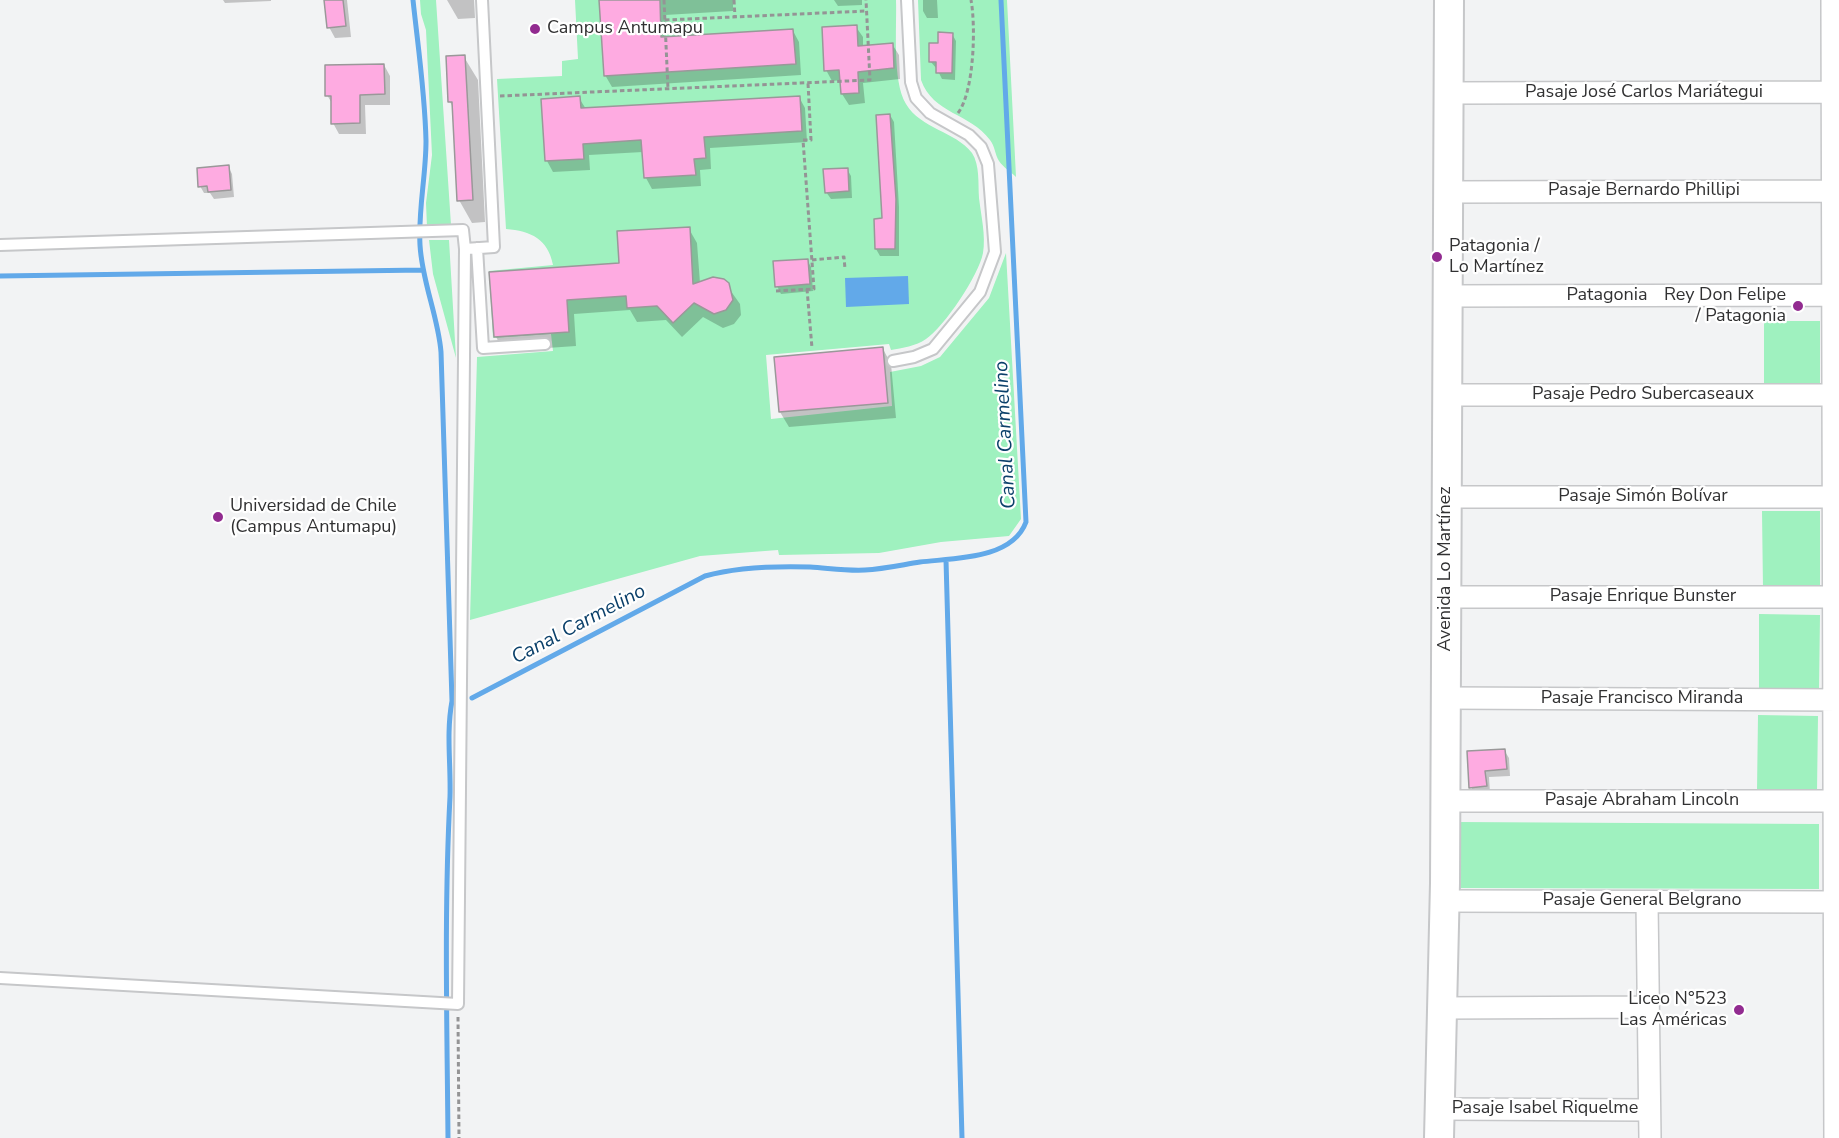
<!DOCTYPE html>
<html>
<head>
<meta charset="utf-8">
<style>
  body { margin:0 }
  canvas { display:block; background:#f2f3f4 }
</style>
</head>
<body>
<canvas width="1839" height="1138"></canvas>
<script>
const ctx = document.querySelector('canvas').getContext('2d');
ctx.lineJoin = 'round';
function fillPath(path, color) {
  ctx.fillStyle = color;
  ctx.fill(path, 'evenodd');
}
function strokePath(path, color, width, dash) {
  ctx.strokeStyle = color;
  ctx.lineWidth = width;
  ctx.lineCap = dash ? 'butt' : 'round';
  ctx.setLineDash(dash || []);
  ctx.stroke(path);
}
function write(font, color, halo, rows, align = 'center') {
  ctx.font = font + ' "Nunito Sans",sans-serif';
  ctx.lineWidth = 4.5;
  ctx.setLineDash([]);
  ctx.textBaseline = 'middle';
  ctx.strokeStyle = halo;
  ctx.fillStyle = color;
  for (const [text, x, y, turn = 0] of rows) {
    ctx.save();
    ctx.translate(x, y);
    ctx.rotate((+turn || 0) * Math.PI / 180);
    ctx.textAlign = isNaN(turn) ? turn : align;
    if (halo) ctx.strokeText(text, 0, 0);
    ctx.fillText(text, 0, 0);
    ctx.restore();
  }
}
fillPath(new Path2D(`
  M420 0H436L451 225 427 227 426 203 432 155 426 30 421 14Z
  M575 0H896C897 27 892 81 906 104 921 129 955 131 972 153 980 165 978 184 979 198 981 215 986 236 983 253 979 275 944 327 926 339 916 346 902 348 891 350L889 344 766 355 771 419 892 406 890 372 921 366 940 357 989 298 1006 253 1021 519 1009 536 941 542 879 553 779 555 778 550 700 556 470 620 477 357 553 351 551 334 493 338 489 271 553 265C548 239 531 231 506 229L497 79 562 76V61L578 59Z
  M918 0H1007L1016 177C1011 172 1003 167 999 161 995 155 995 146 990 140 970 113 933 114 921 80Z
  M429 240H449L456 358 433 274Z
  M1764 321H1820V390H1764Z
  M1762 511H1820V590H1763Z
  M1759 614 1820 615 1819 691 1759 690Z
  M1758 715 1818 716 1817 792 1757 791Z
  M1457 822 1819 824V889L1457 888Z`), '#9ff1bf');
fillPath(new Path2D(`
  M908 276 909 304 846 307 845 278Z`), '#62a9e9');
fillPath(new Path2D(`
  M223 0H271V1L225 3Z
  M326 0H347L351 37 335 38 329 27Z
  M447 0H474L475 18 458 19Z
  M601 0H733V11L665 15 666 39 793 31 799 42 801 75 612 87 605 75Z
  M834 0H862V5L838 6Z
  M923 0H937L938 18H927L923 11Z
  M856 27 863 37V47L892 44 899 55 900 79 863 83 865 103 849 105 842 94V80L832 81 826 70Z
  M952 34 956 41 955 80 942 79 937 69 930 61 939 45Z
  M464 57 478 80 485 222 472 223 459 200 454 109 450 102Z
  M384 65 390 76V105H365L366 134H339L333 123V105L327 95Z
  M799 97 805 108 807 142 710 148 711 169 700 170 701 186 652 189 646 178 643 152 589 155 590 170 553 172 547 161 579 98 586 109Z
  M890 115 894 122 899 207V256H880L876 249 875 220H883Z
  M228 166 232 174 234 197 214 199 210 193H204L200 186Z
  M847 169 851 176 852 198 831 199 826 192Z
  M689 229 697 243 700 283 723 280 740 304 741 315 734 324 723 328 703 317 682 337 666 320 637 322 630 310 574 314 576 346 504 351 496 337 620 264Z
  M807 260 811 267 813 291 781 294 777 286Z
  M883 349 891 364 896 418 789 427 780 412 776 358Z
  M1504 750 1509 758 1510 776 1489 777 1490 793 1475 794 1471 787 1469 753Z`), '#0003');
strokePath(new Path2D(`
  M413 0C418 47 425 93 426 141 426 176 418 210 420 245 422 282 438 316 441 352L452 701C446 734 451 764 450 797 444 910 447 1024 448 1138
  M0 276 423 270
  M946 560 962 1138
  M472 698 705 576C737 567 776 566 810 567 828 568 846 571 865 570 883 569 901 565 920 562 953 558 1012 560 1026 522L1001 0`), '#62a9e9', 5);
const building = new Path2D(`
  M324 0H343L346 26 327 28Z
  M599 0H660L661 37 793 29 796 64 604 76Z
  M857 25 858 46 893 43 894 68 858 72 859 93 841 94 839 70 824 71 822 27Z
  M938 32 953 33 952 73H936V62H929V43H938Z
  M465 55 473 200 457 201 452 102H448L446 56Z
  M384 64 385 94 360 95V123L331 124V96H325V65Z
  M580 96 581 108 800 96 802 131 704 137 706 158 694 159 696 175 644 178 641 140 583 144 584 159 545 161 541 99Z
  M890 114 896 199 895 249H875L874 219 882 218 876 115Z
  M229 165 231 190 208 192 207 186 198 187 197 168Z
  M848 168 849 191 825 193 823 169Z
  M690 227 693 284 713 277 724 279 729 283 733 300 726 310 714 314 694 303 673 323 657 306 627 308 626 296 567 300 569 332 494 337 489 272 619 263 617 231Z
  M808 259 810 284 775 287 773 261Z
  M883 347 888 403 779 412 774 357Z
  M1505 749 1507 769 1485 771 1487 786 1469 788 1467 751Z`);
fillPath(building, '#feabe1');
strokePath(building, '#9a9899', 1.5);
const service = new Path2D(`
  M0 245 463 230 465 249 458 1004 0 978
  M477 248 483 348 545 344
  M465 249 494 247 482 0
  M893 361 914 357 933 349 980 292 995 252 988 164 981 147 969 135 930 113 916 98 911 82 907 0`);
const minor = new Path2D(`
  M1832 0 1835 1138
  M1449 93 1839 92
  M1449 192 1839 191
  M1448 296 1839 295
  M1447 395H1839
  M1447 497H1839
  M1446 597H1839
  M1446 698 1839 700
  M1445 801H1839
  M1445 901 1839 902
  M1647 902 1650 1138
  M1442 1008 1648 1007
  M1440 1109 1649 1110`);
const secondary = new Path2D(`
  M1439 1138 1445 883 1449 0`);
strokePath(service, '#c6c7c9', 14);
strokePath(minor, '#c6c7c9', 24);
strokePath(secondary, '#c6c7c9', 32);
strokePath(new Path2D(`
  M664 0 668 89
  M734 0 735 17
  M665 20 867 11
  M500 96 870 80 866 0
  M958 113C974 92 976 27 971 0
  M812 260 844 257 845 269
  M807 289 812 348
  M776 291 814 289 803 140H811L808 83
  M458 1017 459 1138`), '#949495', 3, [4.5, 3]);
strokePath(service, '#fff', 10);
strokePath(minor, '#fff', 21);
strokePath(secondary, '#fff', 28);
for (const [x, y, r, color] of [
  [535,29,6,"#922b90"],
  [1437,257,6,"#922b90"],
  [1798,306,6,"#922b90"],
  [218,517,6,"#922b90"],
  [1739,1010,6,"#922b90"]
]) {
  const dot = new Path2D();
  dot.arc(x, y, r, 0, 2 * Math.PI);
  ctx.fillStyle = color;
  ctx.fill(dot);
  strokePath(dot, '#fff', 2);
}
write('18px', '#313132', '#fff', [
  ["Campus Antumapu",547,29],
  ["Patagonia /",1449,247],
  ["Lo Martínez",1449,268],
  ["Rey Don Felipe",1786,296,"right"],
  ["/ Patagonia",1786,317,"right"],
  ["Universidad de Chile",230,507],
  ["(Campus Antumapu)",230,528],
  ["Liceo N°523",1727,1000,"right"],
  ["Las Américas",1727,1021,"right"]
], 'left');
write('18px', '#313132', '#fff', [
  ["Pasaje José Carlos Mariátegui",1644,93],
  ["Pasaje Bernardo Phillipi",1644,191],
  ["Patagonia",1607,296],
  ["Pasaje Pedro Subercaseaux",1643,395],
  ["Pasaje Simón Bolívar",1643,497],
  ["Avenida Lo Martínez",1446,569,-90],
  ["Pasaje Enrique Bunster",1643,597],
  ["Pasaje Francisco Miranda",1642,699],
  ["Pasaje Abraham Lincoln",1642,801],
  ["Pasaje General Belgrano",1642,901],
  ["Pasaje Isabel Riquelme",1545,1109]
]);
write('italic 20px', '#0b406a', '#fff', [
  ["Canal Carmelino",1006,435,-93],
  ["Canal Carmelino",579,625,-28]
]);
</script>
</body>
</html>
